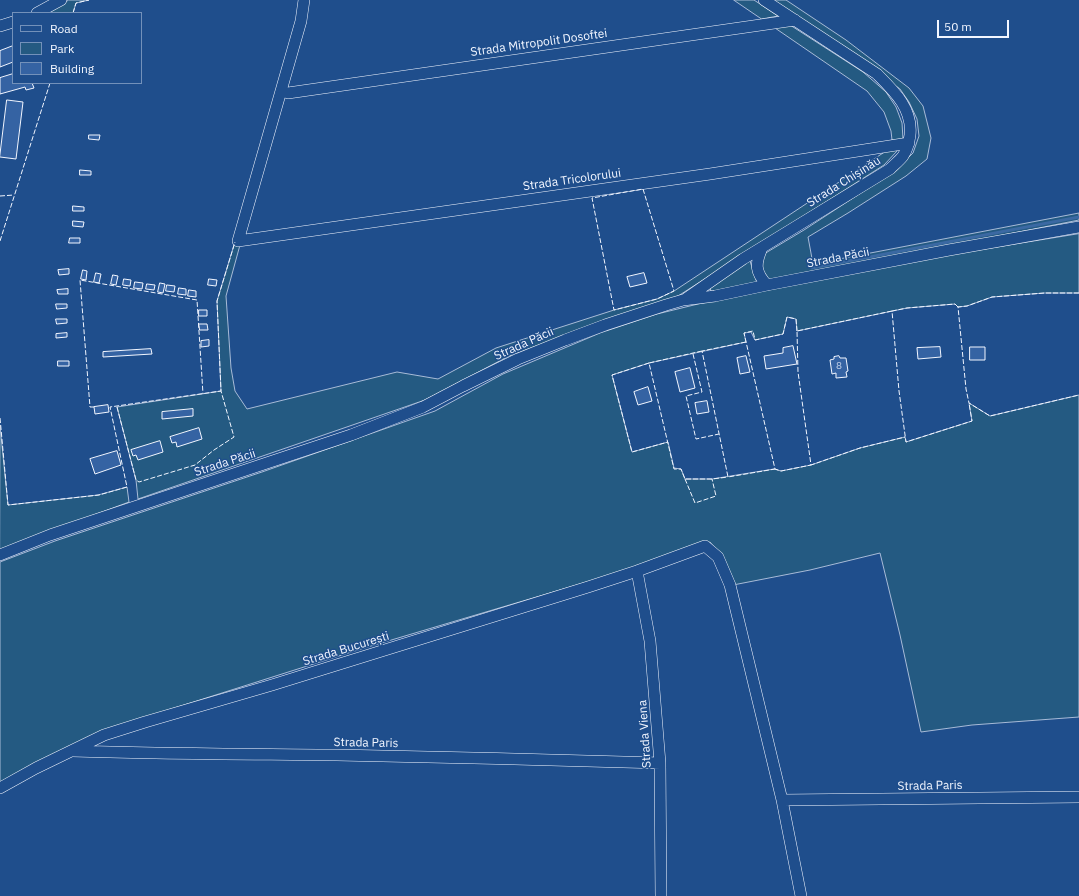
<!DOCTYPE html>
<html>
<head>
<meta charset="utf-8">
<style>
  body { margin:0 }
  #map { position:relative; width:1079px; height:896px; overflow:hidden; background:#1f4e8c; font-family:"IBM Plex Sans",sans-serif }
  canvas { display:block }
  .legend { position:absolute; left:12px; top:12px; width:130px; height:72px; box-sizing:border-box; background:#1f4e8c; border:1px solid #7391ba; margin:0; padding:5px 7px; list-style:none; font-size:12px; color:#f2f6ff }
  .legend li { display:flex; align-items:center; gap:8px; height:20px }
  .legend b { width:20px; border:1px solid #7391ba }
  .scale { position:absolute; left:937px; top:20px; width:72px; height:18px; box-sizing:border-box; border:2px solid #f2f6ff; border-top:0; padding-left:5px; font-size:12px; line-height:14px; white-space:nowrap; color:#f2f6ff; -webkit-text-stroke:3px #1f4e8c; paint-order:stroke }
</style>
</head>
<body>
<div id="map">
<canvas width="1079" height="896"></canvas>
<ul class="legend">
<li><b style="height:5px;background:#1f4e8c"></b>Road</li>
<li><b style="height:11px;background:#245a82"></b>Park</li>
<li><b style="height:11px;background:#3563a3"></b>Building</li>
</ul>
<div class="scale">50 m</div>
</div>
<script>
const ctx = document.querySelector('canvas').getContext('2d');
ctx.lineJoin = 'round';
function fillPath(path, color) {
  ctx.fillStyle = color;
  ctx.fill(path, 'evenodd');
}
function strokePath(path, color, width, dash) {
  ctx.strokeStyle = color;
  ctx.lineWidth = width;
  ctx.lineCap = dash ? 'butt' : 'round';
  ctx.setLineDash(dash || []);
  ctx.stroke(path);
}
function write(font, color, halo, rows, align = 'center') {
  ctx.font = font + ' "IBM Plex Sans",sans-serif';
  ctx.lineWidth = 3;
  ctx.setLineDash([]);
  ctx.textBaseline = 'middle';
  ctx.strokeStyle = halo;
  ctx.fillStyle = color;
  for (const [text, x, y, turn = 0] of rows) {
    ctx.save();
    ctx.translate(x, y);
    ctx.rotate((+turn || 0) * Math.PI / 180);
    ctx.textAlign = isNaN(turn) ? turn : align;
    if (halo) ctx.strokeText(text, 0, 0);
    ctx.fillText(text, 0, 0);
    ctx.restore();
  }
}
const green = new Path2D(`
  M69 0H89L76 3 73 13H48Z
  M734 0H754L778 16 762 19Z
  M770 0H786L846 40 909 88 923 106 931 138 927 159 906 176 848 213 808 237 813 264 1079 213V220L772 281 766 277 761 271 764 254 804 230 896 170 913 153 919 136 917 119 909 102 900 89Z
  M790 25 863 72 886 92 896 107 902 123 903 139 892 140 891 131 884 112 867 91 775 28Z
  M888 150H898L884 165 678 296 599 323 509 356 425 400 138 499 136 480 117 407 221 391 217 301 234 245H240L226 296 231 368 235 391 247 409 397 372 438 379 496 348 614 310 657 299 674 291Z
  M1079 234V293H1044L992 297 967 306 958 307 955 304 907 308 797 331 796 319 787 317 783 334 755 340 751 332 744 333 746 342 649 363 612 375 632 452 668 442 674 468 681 469 685 479H712L774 469 781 471 811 465 860 448 905 437 906 442 972 421 969 403 990 416 1079 395V717L972 725 921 732 900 635 880 553 810 570 733 585 723 558 710 542 614 574 361 649 105 730 0 783V562L55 541 262 472 435 411 503 374 600 333 657 314 698 304 799 283 954 254Z
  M750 261 757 283 712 293 709 286Z
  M0 426 8 505 98 495 127 487 129 502 0 550Z`);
fillPath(green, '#245a82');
strokePath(green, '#a8bbd7', 1);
strokePath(new Path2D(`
  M812 268 1079 217`), '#3b69a3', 3);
const building = new Path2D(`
  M13 46V62L0 67V51Z
  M13 74V83H32L34 88 26 90 25 87 0 94V78Z
  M7 100 23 102 16 159 0 157Z
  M89 135H100L99 140 89 139Z
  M80 170 91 171V175H80Z
  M73 206 84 207V211H73Z
  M73 221 84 222 83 227 73 226Z
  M70 238H80V243H69Z
  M69 269V274L59 275 58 270Z
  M83 270 87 271 86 280 81 279Z
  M96 273 101 274 99 283 94 282Z
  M644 273 647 283 630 287 627 277Z
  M113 275 118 276 116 285 111 284Z
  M124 279 131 280 130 286 123 285Z
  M209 279 217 280 216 286 208 285Z
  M135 282 143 283 142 289 134 288Z
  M160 283 165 284 163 293 158 292Z
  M147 284 155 285 154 290 146 289Z
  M167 285 175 286 174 292 166 291Z
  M179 288 186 289V295L178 294Z
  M68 289V294H58L57 290Z
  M189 290 196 291V297L188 296Z
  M56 304H67V308L57 309Z
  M199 310H207V316H199Z
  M56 319H67V323L57 324Z
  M199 324H207L208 330H200Z
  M67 333V337L56 338V334Z
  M209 340V346L201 347V341Z
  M793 346 797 364 766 369 764 356 783 353V348Z
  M940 347 941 357 918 359 917 348Z
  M970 347H985V360H970Z
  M151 349 152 354 103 357V352Z
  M746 356 750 372 740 374 737 358Z
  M839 356 840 358H846L848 371 846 372 847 377 836 378V373L832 374 830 360 834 359V357Z
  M58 361H69V366H58Z
  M690 368 695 388 680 392 675 372Z
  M648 387 652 401 638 405 634 392Z
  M707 401 709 412 697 414 695 403Z
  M108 405 109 412 95 414 94 407Z
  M193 409V416L162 419V412Z
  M199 428 202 439 177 447 176 442 172 443 170 437Z
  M160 441 163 452 138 460 136 455 133 456 131 450Z
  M117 451 121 465 95 474 90 459Z`);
fillPath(building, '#3563a3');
strokePath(building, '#f2f6ff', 1);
const minor = new Path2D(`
  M304 0 301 21 238 241 710 174 909 143
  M37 13 61 0
  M0 26 13 22
  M288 93 795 20
  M762 248C755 264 755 272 767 285
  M684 300 743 259 890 169C894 165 899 161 903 156 907 150 909 143 910 135 913 109 894 91 877 74L764 0
  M0 555 50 535 351 435 423 407 463 386 518 359 565 340 605 325 666 305 683 300 715 296 767 285 949 250 1079 227
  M637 571 650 641 660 763 661 896
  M73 751C161 754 249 754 337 755 445 757 552 760 660 763
  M0 788 36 768 104 735 145 722 272 685 588 587 637 571 705 546 718 557 730 585 782 800 801 896
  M782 800 1079 797`);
strokePath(minor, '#f2f6ff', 12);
strokePath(minor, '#1f4e8c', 11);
strokePath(new Path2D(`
  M73 13 76 3 89 0
  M643 189 674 291 657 299 614 310 592 198Z
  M0 196 14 195
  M0 241 50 83
  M1079 293H1045L992 297 967 306 958 307 966 389 969 403 990 416 1079 395
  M958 307 955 304 907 308 892 311 899 391 906 442 972 421 969 403
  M892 311 797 331 798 372 811 465 860 448 905 437
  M797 331 796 319 787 317 783 334 755 340 753 331 744 333 775 469 781 471 811 465
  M746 342 702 351 728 477 775 469
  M702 351 649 363 674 469H681L685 479H712L728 477
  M693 354 702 392 686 396 696 439 719 434
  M649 363 612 375 632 452 668 442
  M94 407H90L80 280 197 300 203 394
  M117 407 136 480 139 482 195 465 214 450 234 437 221 391
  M0 418 8 505 99 495 127 487 110 407 221 391 217 301 235 242
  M685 479 695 503 716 496 712 479`), '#f2f6ff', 1, [5, 2]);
write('10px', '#c3d1e8', null, [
  ["8",839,366]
]);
write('12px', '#f2f6ff', '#1f4e8c', [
  ["Strada Mitropolit Dosoftei",539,43,-8],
  ["Strada Tricolorului",572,180,-8],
  ["Strada Chișinău",844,182,-32],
  ["Strada Păcii",838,258,-11],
  ["Strada Păcii",524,344,-24],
  ["Strada Păcii",225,463,-18],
  ["Strada București",346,649,-17],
  ["Strada Viena",645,734,-94],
  ["Strada Paris",366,743,1],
  ["Strada Paris",930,786,-1]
]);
</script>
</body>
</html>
